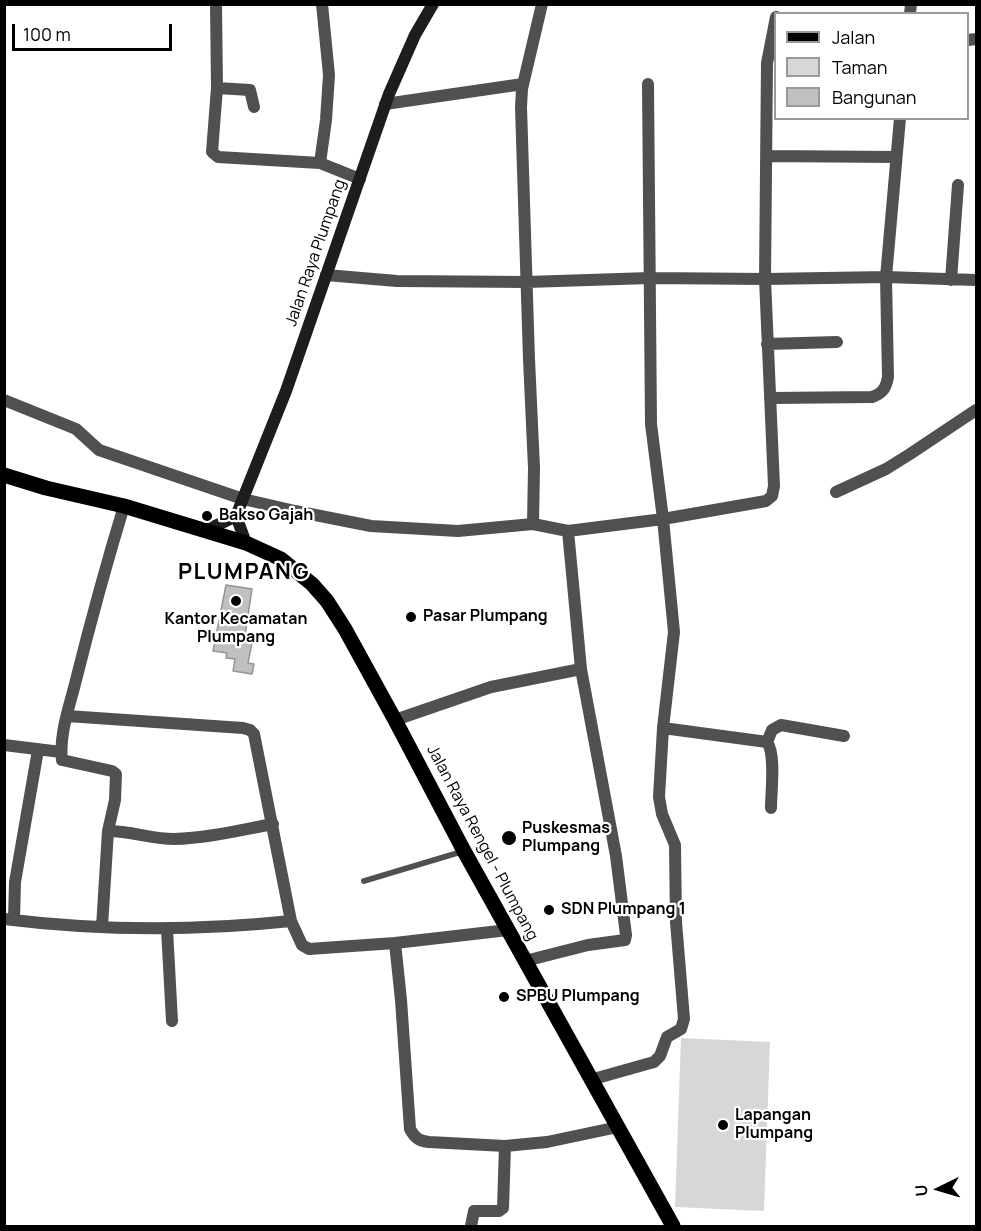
<!DOCTYPE html>
<html>
<head>
<meta charset="utf-8">
<style>
  body { margin:0 }
  #map { position:relative; width:981px; height:1231px; overflow:hidden; background:#fff; font-family:Manrope,sans-serif }
  canvas { display:block }
  .frame { position:absolute; inset:0; border:6px solid #000; pointer-events:none }
  .legend { position:absolute; left:774px; top:12px; width:195px; height:108px; box-sizing:border-box; background:#fff; border:2px solid #999; margin:0; padding:8px 10px; list-style:none; font-size:18px; color:#000 }
  .legend li { display:flex; align-items:center; gap:12px; height:30px }
  .legend b { width:30px; border:2px solid #999 }
  .north { position:absolute; left:909px; top:1159px; width:60px; height:60px; -webkit-text-stroke:4px #fff; paint-order:stroke; rotate:265deg; font-size:16px; font-weight:700; line-height:24px; text-align:center; color:#000 }
  .north::after { content:''; display:block; margin:auto; width:21px; height:27px; background:#000; clip-path:polygon(50% 0,100% 100%,50% 72%,0 100%) }
  .scale { position:absolute; left:12px; top:24px; width:160px; height:27px; box-sizing:border-box; border:3px solid #000; border-top:0; padding-left:8px; font-size:18px; line-height:21px; white-space:nowrap; color:#000; -webkit-text-stroke:4px #fff; paint-order:stroke }
</style>
</head>
<body>
<div id="map">
<canvas width="981" height="1231"></canvas>
<div class="frame"></div>
<ul class="legend">
<li><b style="height:8px;background:#000"></b>Jalan</li>
<li><b style="height:16px;background:#d7d7d7"></b>Taman</li>
<li><b style="height:16px;background:#c0c0c0"></b>Bangunan</li>
</ul>
<div class="north">U</div>
<div class="scale">100 m</div>
</div>
<script>
const ctx = document.querySelector('canvas').getContext('2d');
ctx.lineJoin = 'round';
function fillPath(path, color) {
  ctx.fillStyle = color;
  ctx.fill(path, 'evenodd');
}
function strokePath(path, color, width, dash) {
  ctx.strokeStyle = color;
  ctx.lineWidth = width;
  ctx.lineCap = dash ? 'butt' : 'round';
  ctx.setLineDash(dash || []);
  ctx.stroke(path);
}
function write(font, color, halo, rows, align = 'center') {
  ctx.font = font + ' Manrope,sans-serif';
  ctx.lineWidth = 4.5;
  ctx.setLineDash([]);
  ctx.textBaseline = 'middle';
  ctx.strokeStyle = halo;
  ctx.fillStyle = color;
  for (const [text, x, y, turn = 0] of rows) {
    ctx.save();
    ctx.translate(x, y);
    ctx.rotate((+turn || 0) * Math.PI / 180);
    ctx.textAlign = isNaN(turn) ? turn : align;
    if (halo) ctx.strokeText(text, 0, 0);
    ctx.fillText(text, 0, 0);
    ctx.restore();
  }
}
fillPath(new Path2D(`
  M681 1038 770 1042 764 1211 675 1207Z`), '#d7d7d7');
const building = new Path2D(`
  M226 585 252 589 244 642 252 643 248 663 254 664 252 674 233 671 235 659 226 658 227 653 213 651Z`);
fillPath(building, '#c0c0c0');
strokePath(building, '#949494', 1.5);
strokePath(new Path2D(`
  M364 881 464 851`), '#505050', 6);
strokePath(new Path2D(`
  M216 4 217 88 212 152 218 157 320 163 360 179
  M910 14 911 4
  M968 40 976 39
  M217 88 250 90 254 107
  M385 104 523 84
  M766 156 896 157
  M320 163 326 120 329 75 322 4
  M326 275 397 281 527 282 650 278 765 279 886 277 976 280
  M951 280 958 185
  M767 344 837 342
  M771 398 872 397C883 393 886 388 888 377L886 277 900 118
  M4 400 76 429 99 450 243 499 295 511 371 526 458 531 533 524 568 531 663 519 766 501 772 496 774 486 765 279 767 63 776 17
  M836 492 886 469 910 454 976 410
  M124 506C106 565 90 624 75 684 69 708 59 735 62 760L112 771 116 774 115 800 108 831C131 831 152 839 174 839 208 838 240 830 273 824
  M533 524 534 468 529 359 521 107 522 89 542 4
  M67 716 243 728 250 730 254 734 291 921 302 945 309 949 395 943 508 930
  M395 720 491 687 581 669
  M663 728 767 742C776 754 771 792 771 808
  M767 742 772 730 781 725 844 736
  M4 745 61 752
  M4 919C100 931 196 931 291 921
  M14 920 15 882 38 750
  M102 927 108 831
  M167 929 172 1021
  M395 943 401 1000 410 1129C415 1138 419 1141 429 1142L505 1146 547 1142 618 1127
  M525 961 588 945 625 940 626 935 616 856 581 669 568 531
  M590 1080 654 1062 660 1056 667 1037 681 1029 684 1019 676 922 675 845 662 814 659 797 663 728 674 632 663 519 651 424 648 84
  M471 1226 474 1211H499L503 1208 505 1146`), '#505050', 12);
strokePath(new Path2D(`
  M207 530 236 516
  M246 543 236 516 286 391 389 94 415 35 433 4`), '#1d1d1d', 12);
strokePath(new Path2D(`
  M4 475 46 488 124 506 246 543 281 559 312 584 327 601 345 629 395 720 464 851 673 1226`), '#000', 15);
for (const [x, y, r, color] of [
  [207,516,6,"#000"],
  [236,601,6,"#000"],
  [411,617,6,"#000"],
  [509,838,8,"#000"],
  [549,910,6,"#000"],
  [504,997,6,"#000"],
  [723,1125,6,"#000"]
]) {
  const dot = new Path2D();
  dot.arc(x, y, r, 0, 2 * Math.PI);
  ctx.fillStyle = color;
  ctx.fill(dot);
  strokePath(dot, '#fff', 2);
}
write('16px', '#000', '#fff', [
  ["Jalan Raya Plumpang",316,253,-71],
  ["Jalan Raya Rengel - Plumpang",482,843,62]
]);
write('bold 16px', '#000', '#fff', [
  ["Bakso Gajah",219,516],
  ["Pasar Plumpang",423,617],
  ["Kantor Kecamatan",236,620,"center"],
  ["Plumpang",236,638,"center"],
  ["Puskesmas",522,829],
  ["Plumpang",522,847],
  ["SDN Plumpang 1",561,910],
  ["SPBU Plumpang",516,997],
  ["Lapangan",735,1116],
  ["Plumpang",735,1134]
], 'left');
ctx.letterSpacing = '1.5px';
write('bold 22px', '#000', '#fff', [
  ["PLUMPANG",244,573]
]);
ctx.letterSpacing = '0px';
</script>
</body>
</html>
